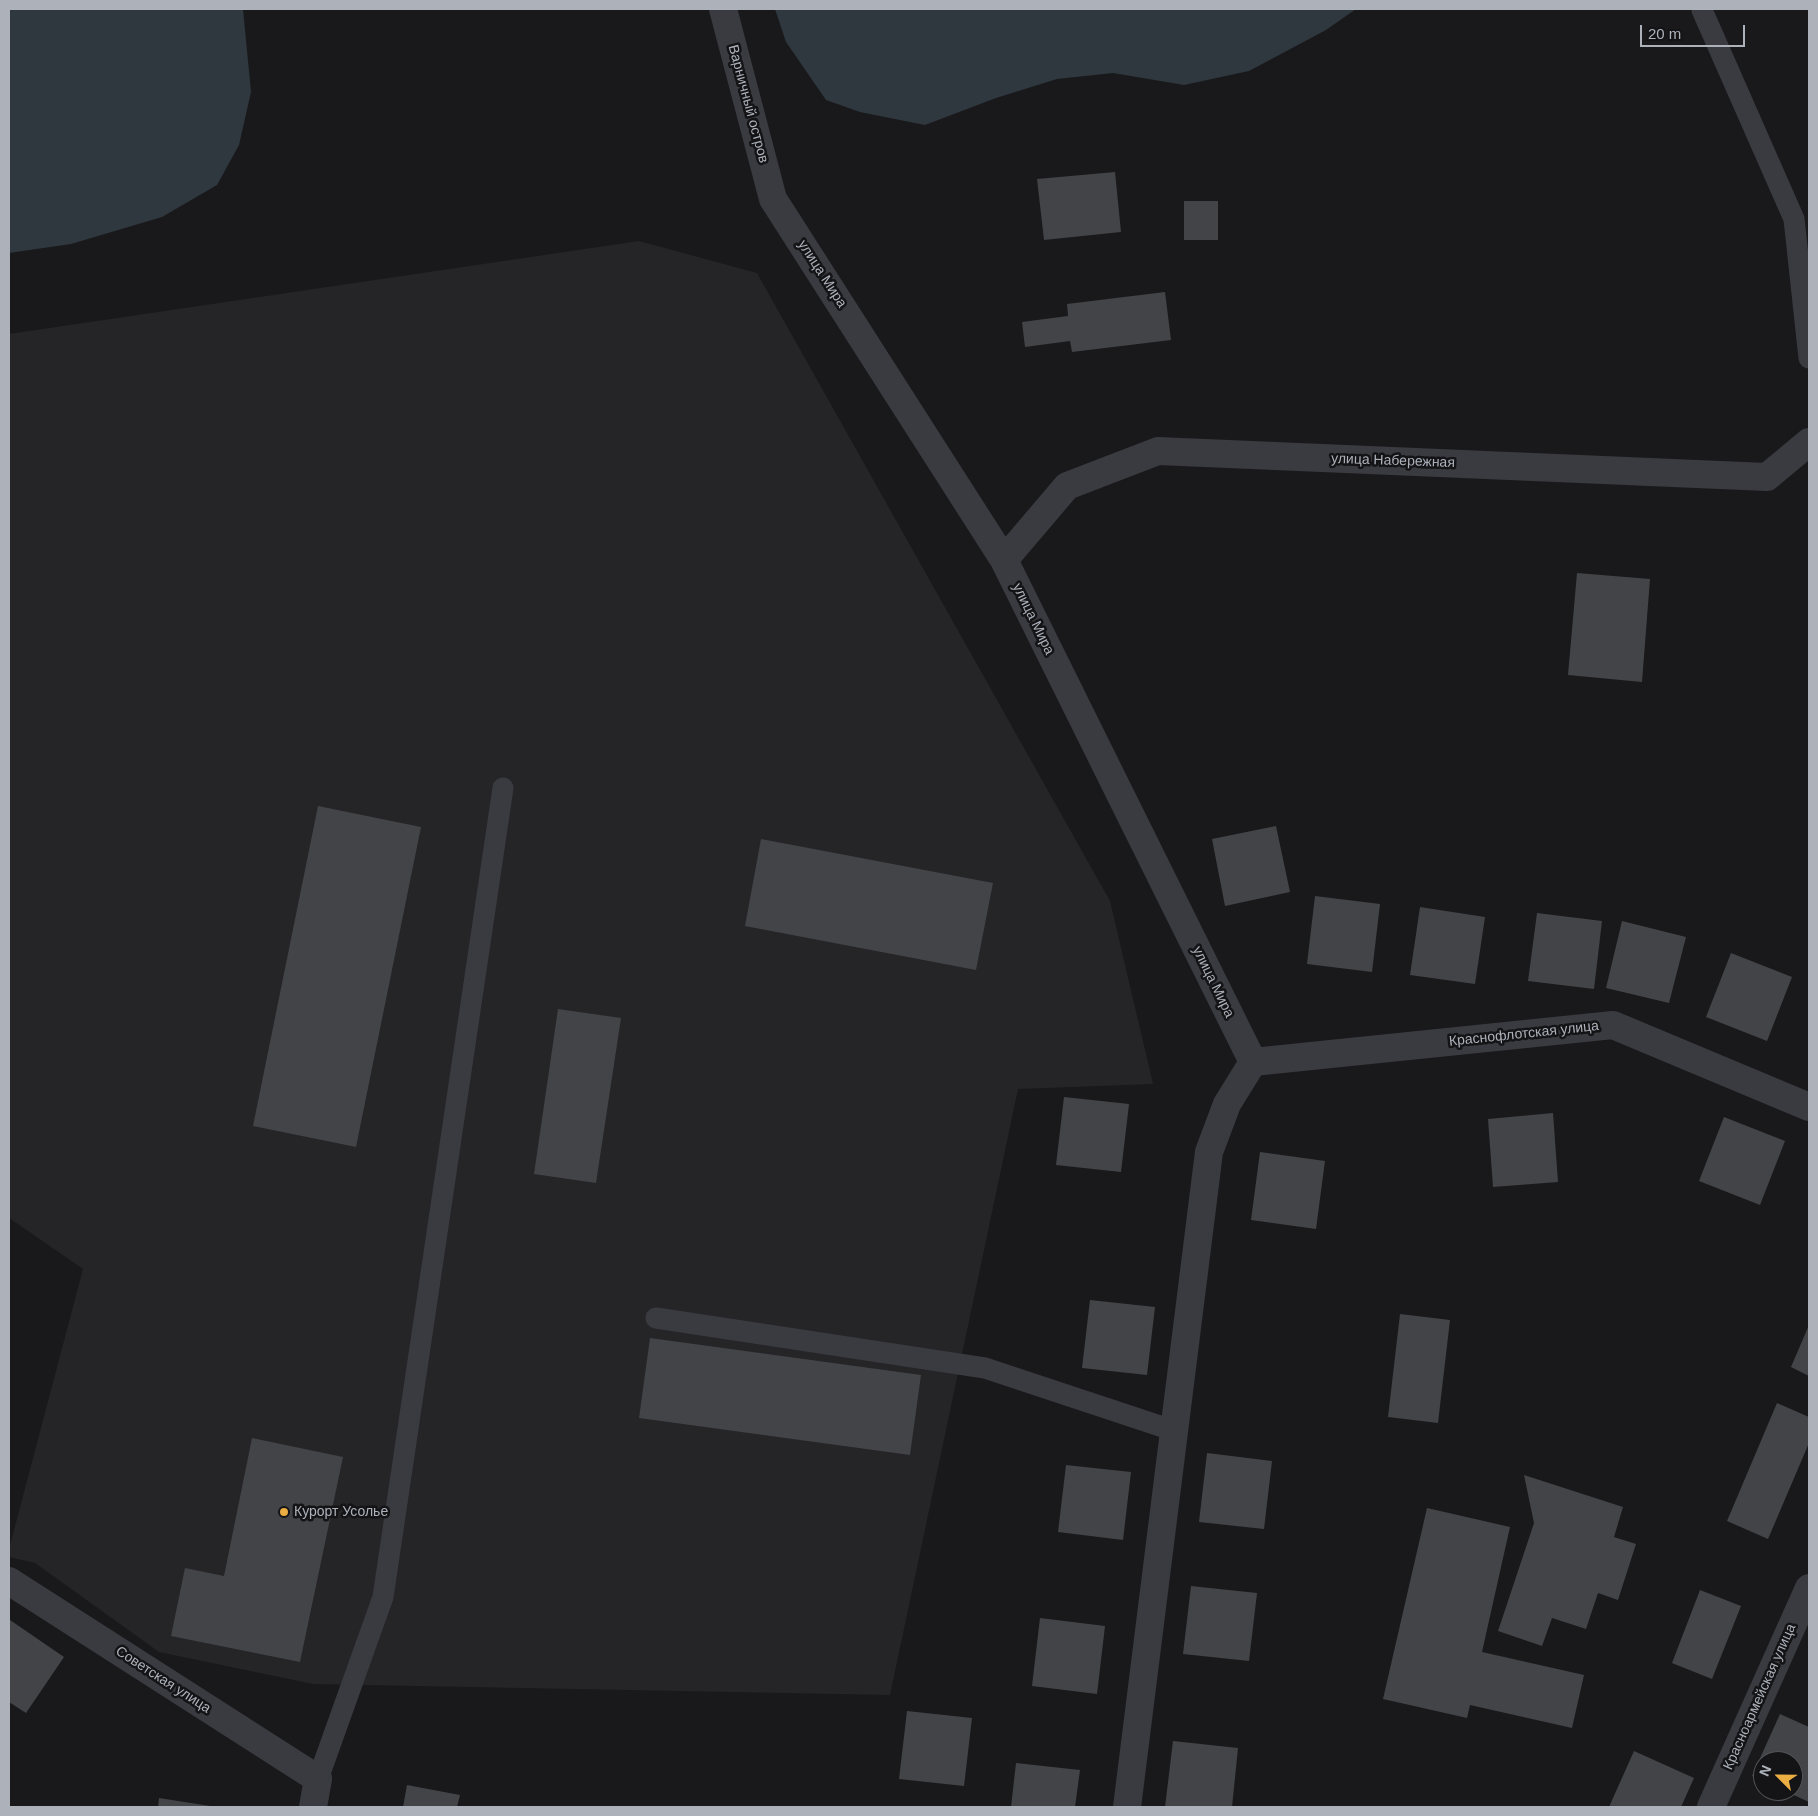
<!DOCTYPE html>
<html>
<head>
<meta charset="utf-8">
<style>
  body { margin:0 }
  #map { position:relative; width:1818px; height:1816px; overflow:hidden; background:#19191b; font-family:Arial,sans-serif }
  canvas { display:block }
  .frame { position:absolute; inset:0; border:10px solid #acb1ba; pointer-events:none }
  .north { position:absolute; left:1753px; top:1751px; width:50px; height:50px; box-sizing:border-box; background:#141416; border:1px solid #515358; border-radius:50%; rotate:293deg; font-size:14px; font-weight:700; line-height:20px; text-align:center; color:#acb1ba }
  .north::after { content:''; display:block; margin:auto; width:18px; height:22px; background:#eaae42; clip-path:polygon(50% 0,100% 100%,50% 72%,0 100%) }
  .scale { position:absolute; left:1640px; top:25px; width:105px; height:22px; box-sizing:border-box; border:2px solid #acb1ba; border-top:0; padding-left:6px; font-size:15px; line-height:18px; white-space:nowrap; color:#acb1ba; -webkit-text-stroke:4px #141416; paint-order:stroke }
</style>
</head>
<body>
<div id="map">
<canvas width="1818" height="1816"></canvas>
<div class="frame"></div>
<div class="north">N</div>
<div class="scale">20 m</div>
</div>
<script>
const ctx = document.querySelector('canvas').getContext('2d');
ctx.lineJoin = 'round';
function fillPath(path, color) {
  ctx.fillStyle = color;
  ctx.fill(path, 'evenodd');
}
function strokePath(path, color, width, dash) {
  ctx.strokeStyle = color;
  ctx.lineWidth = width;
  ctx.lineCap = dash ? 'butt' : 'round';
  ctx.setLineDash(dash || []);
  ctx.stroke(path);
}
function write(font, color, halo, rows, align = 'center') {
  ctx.font = font + ' Arial,sans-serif';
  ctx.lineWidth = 5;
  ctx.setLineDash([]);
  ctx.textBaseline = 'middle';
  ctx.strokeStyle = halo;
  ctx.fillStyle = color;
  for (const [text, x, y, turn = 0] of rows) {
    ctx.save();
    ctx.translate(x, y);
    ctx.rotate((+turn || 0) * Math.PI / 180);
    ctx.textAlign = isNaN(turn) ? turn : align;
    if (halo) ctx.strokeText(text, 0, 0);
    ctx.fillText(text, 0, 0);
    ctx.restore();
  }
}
fillPath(new Path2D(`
  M639 241 757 273 1110 901 1153 1084 1018 1089 890 1695 313 1684 159 1652 35 1563 9 1557V1549L83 1269 9 1218V334Z`), '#252528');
fillPath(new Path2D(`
  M9 9H243L251 92 239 145 217 185 162 217 71 244 9 253Z
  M775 9H1356L1326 30 1249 71 1184 85 1113 73 1057 79 996 98 925 125 860 112 826 100 786 42Z`), '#2f383f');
fillPath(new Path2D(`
  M1115 172 1121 232 1044 240 1037 179Z
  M1184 201H1218V240H1184Z
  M1165 292 1171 340 1072 352 1070 341 1025 347 1022 322 1068 316 1067 304Z
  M1577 573 1650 579 1642 682 1568 675Z
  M318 806 421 827 356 1147 253 1126Z
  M1276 826 1290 892 1225 906 1212 839Z
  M761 839 993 883 976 970 745 926Z
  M1315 896 1380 904 1372 972 1307 964Z
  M1420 907 1485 917 1475 984 1410 975Z
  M1537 913 1602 921 1594 989 1528 981Z
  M1622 921 1686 937 1669 1003 1606 988Z
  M1731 953 1792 977 1767 1041 1706 1017Z
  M558 1009 621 1018 596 1183 534 1174Z
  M1064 1097 1129 1104 1121 1172 1056 1165Z
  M1553 1113 1558 1182 1493 1187 1488 1119Z
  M1724 1117 1785 1141 1760 1205 1699 1181Z
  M1260 1152 1325 1161 1316 1229 1251 1220Z
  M1090 1300 1155 1307 1147 1375 1082 1368Z
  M1400 1314 1450 1320 1438 1423 1388 1417Z
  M1809 1325V1376L1791 1367Z
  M650 1338 921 1375 910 1455 639 1418Z
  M1777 1403 1809 1417V1443L1768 1539 1727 1521Z
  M252 1438 343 1457 300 1662 171 1636 185 1568 224 1576Z
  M1207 1453 1272 1461 1264 1529 1199 1522Z
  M1066 1465 1131 1472 1123 1540 1058 1532Z
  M1524 1475 1623 1507 1614 1537 1636 1544 1618 1600 1598 1593 1586 1629 1552 1618 1542 1646 1498 1631 1534 1523Z
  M1427 1508 1510 1527 1482 1652 1584 1675 1572 1728 1470 1705 1467 1718 1383 1699Z
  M1191 1586 1257 1593 1249 1661 1183 1654Z
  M1700 1590 1741 1606 1712 1679 1672 1663Z
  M1040 1618 1105 1626 1097 1694 1032 1686Z
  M10 1620 64 1657 26 1713 9 1702Z
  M907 1711 972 1718 964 1786 899 1779Z
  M1780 1714 1809 1727V1802L1785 1791H1793V1761H1763V1781L1752 1776Z
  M1173 1741 1238 1748 1232 1807H1165Z
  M1634 1751 1694 1778 1681 1807H1609Z
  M1016 1763 1080 1770 1075 1807H1011Z
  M407 1785 460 1795 457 1807H403Z
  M159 1798 210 1806V1807H158Z`), '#434448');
strokePath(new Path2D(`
  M1702 10 1794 219 1809 358
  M656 1318 985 1368 1175 1431
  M318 1779 383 1597 503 788`), '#3a3b40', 21);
strokePath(new Path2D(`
  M723 9 773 199 1004 560 1253 1062
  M1004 560 1067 486 1158 451 1767 477 1809 442
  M1253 1062 1613 1025 1809 1107
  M1127 1807 1209 1152 1227 1104 1253 1062`), '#3a3b40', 28);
strokePath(new Path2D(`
  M9 1581 318 1779 313 1807
  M1711 1807 1809 1588`), '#3a3b40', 28);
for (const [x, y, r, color] of [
  [284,1512,5,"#eaae42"]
]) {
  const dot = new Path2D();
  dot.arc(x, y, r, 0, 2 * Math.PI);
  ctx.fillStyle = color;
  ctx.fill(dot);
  strokePath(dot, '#141416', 2);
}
write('14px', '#acb1ba', '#141416', [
  ["Варничный остров",748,104,75],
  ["улица Мира",822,274,57],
  ["улица Набережная",1393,461,2],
  ["улица Мира",1033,619,64],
  ["улица Мира",1213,982,64],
  ["Краснофлотская улица",1524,1034,-6],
  ["Советская улица",163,1680,33],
  ["Красноармейская улица",1760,1697,-66]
]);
write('14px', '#acb1ba', '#141416', [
  ["Курорт Усолье",294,1512]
], 'left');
</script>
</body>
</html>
